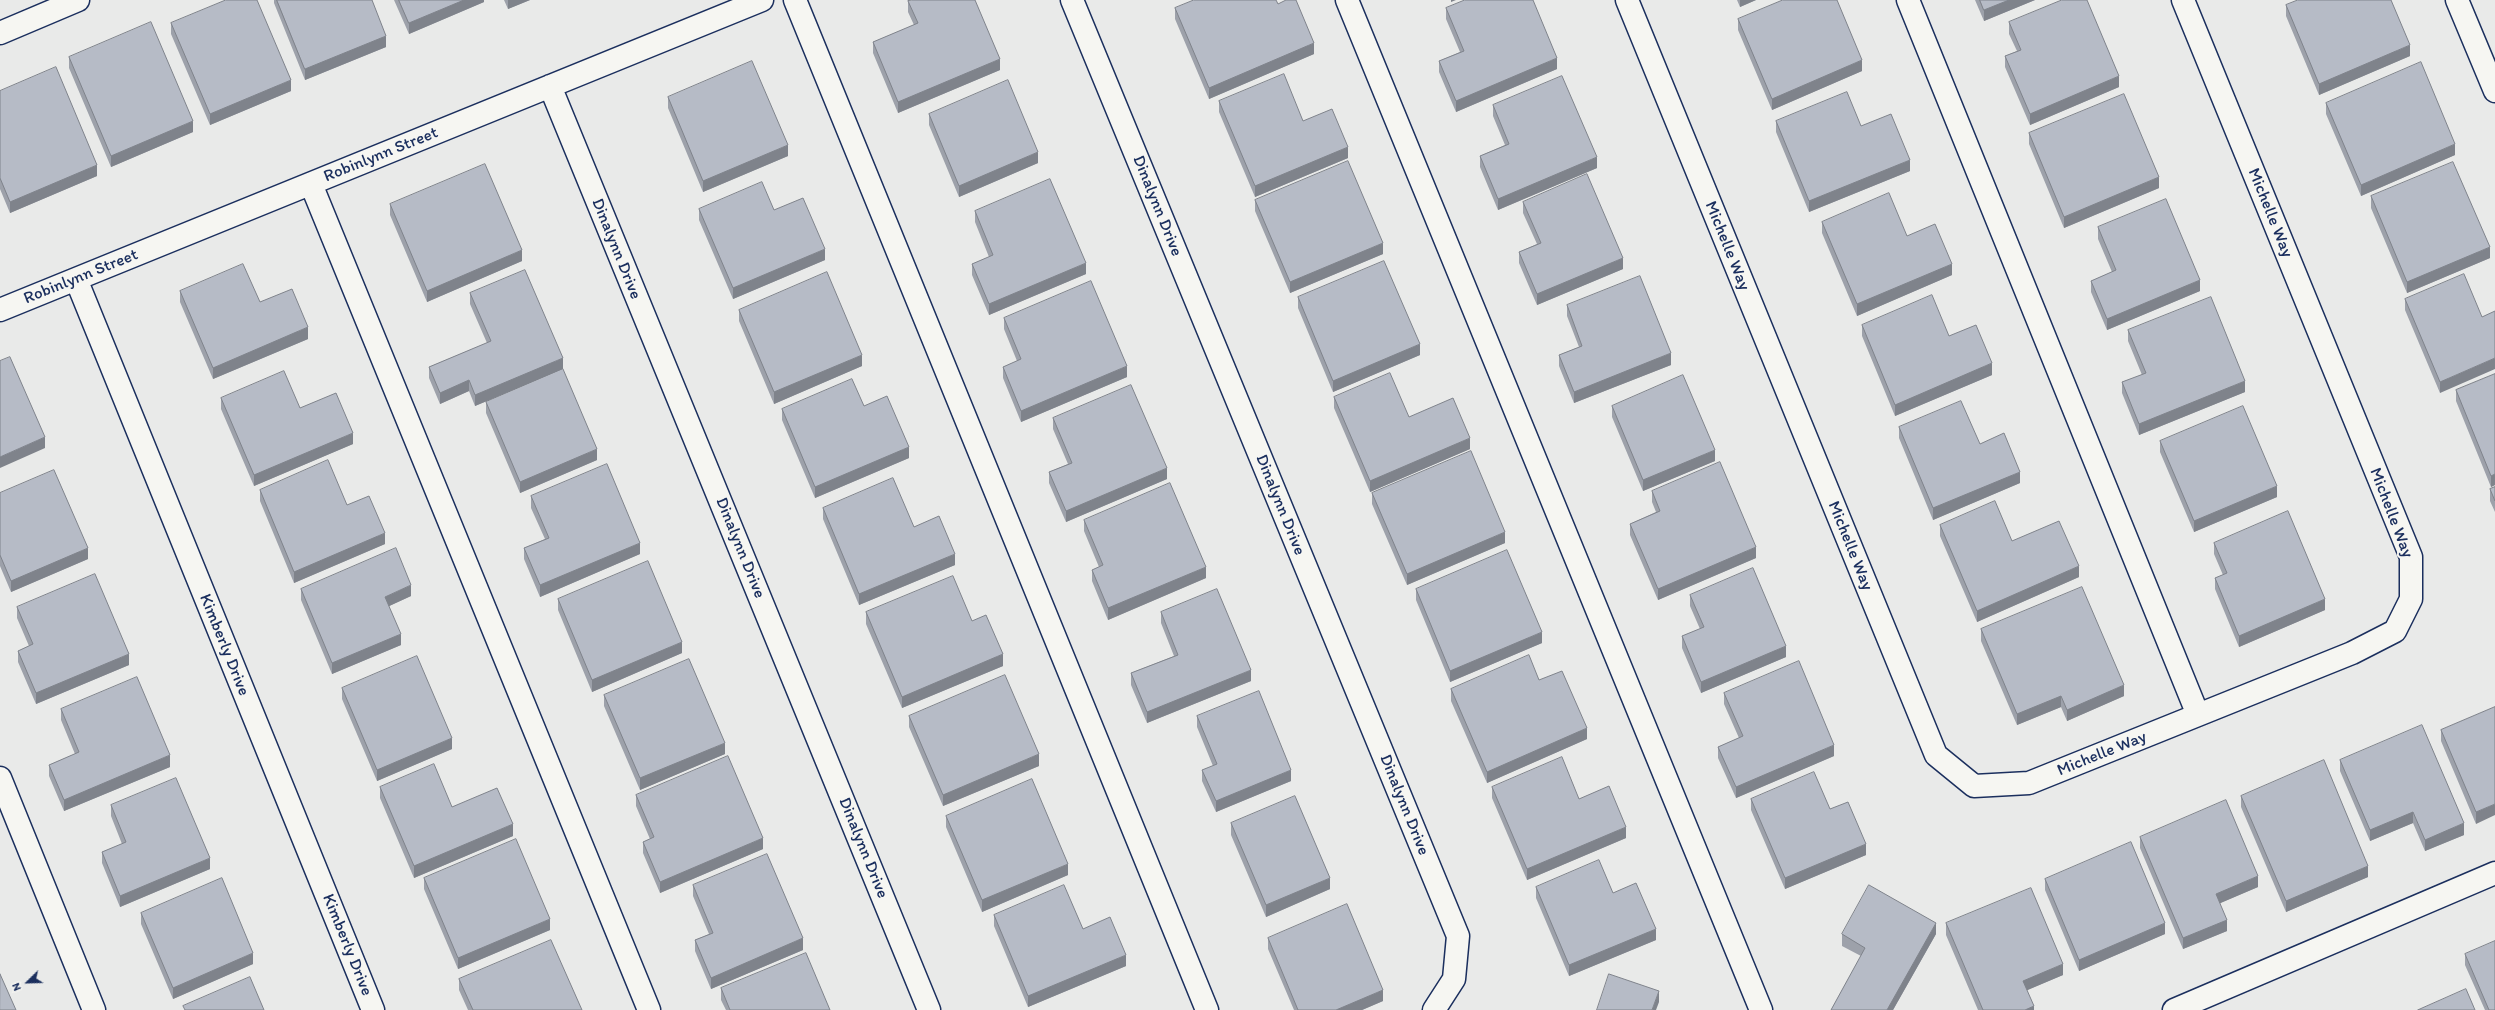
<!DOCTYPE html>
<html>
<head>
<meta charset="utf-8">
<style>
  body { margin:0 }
  #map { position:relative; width:2495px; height:1010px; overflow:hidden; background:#e9eae9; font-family:Itim,sans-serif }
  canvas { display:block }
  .north { position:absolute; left:8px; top:962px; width:40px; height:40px; -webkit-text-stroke:3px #f6f6f2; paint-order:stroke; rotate:247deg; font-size:11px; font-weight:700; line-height:16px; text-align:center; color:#1b2f5e }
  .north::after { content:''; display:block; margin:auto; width:14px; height:18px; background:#1b2f5e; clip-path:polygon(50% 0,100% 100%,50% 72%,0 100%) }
</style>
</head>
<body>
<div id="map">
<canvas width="2495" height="1010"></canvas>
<div class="north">N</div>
</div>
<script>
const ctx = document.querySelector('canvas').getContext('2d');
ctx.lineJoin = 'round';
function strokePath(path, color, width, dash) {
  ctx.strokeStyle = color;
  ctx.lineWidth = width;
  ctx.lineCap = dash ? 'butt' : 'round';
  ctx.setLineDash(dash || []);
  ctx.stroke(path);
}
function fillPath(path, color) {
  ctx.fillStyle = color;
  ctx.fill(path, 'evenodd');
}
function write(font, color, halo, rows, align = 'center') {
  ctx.font = font + ' Itim,sans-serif';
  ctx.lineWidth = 4;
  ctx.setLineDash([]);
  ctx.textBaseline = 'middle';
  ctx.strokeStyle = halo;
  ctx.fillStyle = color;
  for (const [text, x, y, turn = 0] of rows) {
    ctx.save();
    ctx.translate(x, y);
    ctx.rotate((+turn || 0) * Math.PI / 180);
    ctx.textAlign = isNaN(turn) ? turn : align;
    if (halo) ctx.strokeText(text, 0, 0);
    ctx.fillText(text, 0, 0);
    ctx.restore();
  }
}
const minor = new Path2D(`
  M795 0 1207 1010
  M1072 0 1458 936 1454 979 1434 1010
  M1347 0 1761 1010
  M1627 0 1936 755 1974 786 2029 783 2352 653 2395 631 2411 599V557L2183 0
  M1908 0 2198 715
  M2457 0 2495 91
  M0 33 78 0
  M550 86 929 1010
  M311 184 649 1010
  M76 279 373 1010
  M0 310 762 0
  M0 778 94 1010
  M2174 1010 2495 873`);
strokePath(minor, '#1b2f5e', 25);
strokePath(minor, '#f6f6f2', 22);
fillPath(new Path2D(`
  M274 0H372L386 47 305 80 274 3Z
  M394 0H484V2L409 34Z
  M504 0H530L508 9Z
  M1737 0H1756L1740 7Z
  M1975 0H2035L1984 21Z
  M908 1 1000 70 898 113 873 53V42L914 25 908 12Z
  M1278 4 1314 54 1209 99 1175 19V8Z
  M2286 5 2410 56 2319 95 2286 16Z
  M1446 8 1557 69 1456 112 1439 72V61L1460 52 1446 19Z
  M1738 19 1862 71 1772 110 1738 30Z
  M2009 22 2119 87 2030 125 2005 67V56L2017 51 2009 34Z
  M171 23 291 91 210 125 171 34Z
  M69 57 193 132 111 167 69 68Z
  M0 91 97 176 10 213 0 189Z
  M668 97 788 156 703 192 668 108Z
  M1219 101 1303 121 1348 158 1255 197 1219 112Z
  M2326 103 2455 155 2361 196 2326 114Z
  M1493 105 1597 168 1498 210 1480 167V156L1505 145 1493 116Z
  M929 114 1038 163 959 197 929 125Z
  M1776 121 1861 126 1910 171 1809 212 1776 132Z
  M2029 133 2159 188 2064 228 2029 144Z
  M2371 196 2490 258 2407 293 2371 208Z
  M1255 200 1383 254 1290 293 1255 211Z
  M1523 202 1623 269 1537 305 1519 263V252L1537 244 1523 213Z
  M390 204 522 261 427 302 390 215Z
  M699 209 825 260 733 299 699 220Z
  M975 211 1086 274 989 315 972 275V264L989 257 975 222Z
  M1822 222 1907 236 1952 275 1857 316 1822 233Z
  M2098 227 2200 291 2107 330 2091 292V281L2112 272 2098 239Z
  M180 291 260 302 308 339 213 379 180 302Z
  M470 293 563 369 475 406 469 391 440 404 429 378V367L487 343 470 304Z
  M1298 297 1420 355 1333 392 1298 308Z
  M2405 299 2482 317 2440 393 2405 310Z
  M1567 305 1671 365 1574 403 1559 366V355L1579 347 1567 316Z
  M739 310 862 366 774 404 739 321Z
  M1004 318 1127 377 1021 422 1003 378V367L1017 361 1004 329Z
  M1862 325 1949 336 1992 375 1895 416 1862 336Z
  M2128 330 2245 392 2139 435 2122 393V382L2142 375 2128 341Z
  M2495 374V485L2491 487 2456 401V390Z
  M1334 397 1409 417 1470 449 1370 492 1334 408Z
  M221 398 300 408 353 444 254 486 221 409Z
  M486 402 597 460 520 493 486 413Z
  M864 406 909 458 815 498 782 420V409Z
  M1612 406 1715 461 1643 491 1612 417Z
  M1053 418 1167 479 1066 522 1049 483V472L1068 464 1053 429Z
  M1899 427 1980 444 2020 483 1933 520 1899 438Z
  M2160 441 2277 497 2194 532 2160 452Z
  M2495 487V512L2490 501V489Z
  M260 490 347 505 385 544 294 583 260 501Z
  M1652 491 1756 558 1658 600 1630 535V524L1656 512 1652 502Z
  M0 493 88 559 11 592 0 566Z
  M1372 493 1505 543 1407 585 1372 504Z
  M531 496 640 554 540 597 524 559V548L545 539 531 508Z
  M823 508 914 527 955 565 859 605 823 519Z
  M1084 520 1206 578 1108 620 1092 581V570L1099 567 1084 531Z
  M1940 525 2012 541 2079 577 1977 622 1940 536Z
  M2214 543 2325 610 2239 647 2215 589V578L2223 575 2214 554Z
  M301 589 411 596 389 606 401 645 332 674 301 600Z
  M1416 589 1542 643 1450 682 1416 600Z
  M1690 595 1786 657 1701 693 1682 648V636L1700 629 1690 606Z
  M558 599 682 653 592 692 558 610Z
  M17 607 129 665 36 704 18 662V651L29 646 17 618Z
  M866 612 972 621 1003 666 902 708 866 624Z
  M1161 612 1251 681 1147 723 1131 685V673L1174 656 1161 623Z
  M1981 629 2124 696 2067 721 2061 707 2017 725 1981 641Z
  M1539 680 1587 739 1487 783 1451 701V689Z
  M342 688 452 749 377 781 342 699Z
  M1724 693 1834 756 1736 798 1718 758V747L1739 738 1724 704Z
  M604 695 725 754 640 790 604 706Z
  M2495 707 2476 824 2441 741V730Z
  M61 709 170 767 64 811 49 776V765L75 754 61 720Z
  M909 716 1039 766 943 806 909 727Z
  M1197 716 1291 781 1216 812 1202 781V770L1213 766 1197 727Z
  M2340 760 2464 835 2425 851 2413 823 2370 841 2340 771Z
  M380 787 452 807 513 836 414 878 380 798Z
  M1492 787 1579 799 1626 838 1527 880 1492 798Z
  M636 795 763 849 660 893 643 853V842L650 839 636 806Z
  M2241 796 2368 877 2286 912 2241 807Z
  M1751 799 1830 809 1866 855 1785 889 1751 810Z
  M111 805 210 869 120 907 102 863V852L122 844 111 816Z
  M946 816 1068 875 982 912 946 827Z
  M1231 823 1330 889 1266 917 1231 835Z
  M2140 837 2258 887 2220 903 2227 931 2183 949 2140 848Z
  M424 878 550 930 458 969 424 889Z
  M2045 879 2165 934 2079 971 2045 890Z
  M693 885 803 950 711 989 695 951V940L709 934 693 896Z
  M1536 887 1613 893 1656 940 1569 976 1536 898Z
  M141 913 253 964 173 999 141 924Z
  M994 915 1083 929 1126 966 1028 1007 994 926Z
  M1946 923 2063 975 2027 990 2034 1010H1978L1946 935Z
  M1842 934H1936L1893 1010H1831L1861 956 1842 946Z
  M1268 938 1383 1001 1362 1010H1294L1268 949Z
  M2465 954 2495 1010H2485L2465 965Z
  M459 979 582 1010H468L459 990Z
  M721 988 830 1010H726L721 1000Z`), '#9da1aa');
fillPath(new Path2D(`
  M464 0H484V2L409 34V23Z
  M508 0H530L508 9Z
  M1451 0H1456L1451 2Z
  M1740 0H1756L1740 7Z
  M2009 0H2035L1984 21V10Z
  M386 36V47L305 80V69Z
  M1314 43V54L1209 99V88Z
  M2410 45V56L2319 95V84Z
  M1557 58V69L1456 112V101Z
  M1000 59V70L898 113V102Z
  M1862 60V71L1772 110V99Z
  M2119 76V87L2030 125V114Z
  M291 80V91L210 125V114Z
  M193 121V132L111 167V156Z
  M2455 144V155L2361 196V185Z
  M788 145V156L703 192V181Z
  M1348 147V158L1255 197V186Z
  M1038 152V163L959 197V186Z
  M1597 157V168L1498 210V199Z
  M1910 160V171L1809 212V201Z
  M97 165V176L10 213V202Z
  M2159 177V188L2064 228V217Z
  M1383 243V254L1290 293V282Z
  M2490 247V258L2407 293V282Z
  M825 249V260L733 299V288Z
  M522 250V261L427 302V291Z
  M1623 258V269L1537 305V294Z
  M1086 263V274L989 315V304Z
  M1952 264V275L1857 316V304Z
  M2200 280V291L2107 330V319Z
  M308 327V339L213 379V368Z
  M1420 344V355L1333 392V381Z
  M1671 353V365L1574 403V392Z
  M862 355V366L774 404V392Z
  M563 358V369L475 406V395Z
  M2495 358V369L2440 393V382Z
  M1992 363V375L1895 416V405Z
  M1127 366V377L1021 422V411Z
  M469 380V391L440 404V393Z
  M2245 381V392L2139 435V424Z
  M353 433V444L254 486V475Z
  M45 437V448L0 468V457Z
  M1470 438V449L1370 492V481Z
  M909 447V458L815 498V487Z
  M597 449V460L520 493V482Z
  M1715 450V461L1643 491V480Z
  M1167 468V479L1066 522V511Z
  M2020 472V483L1933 520V508Z
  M2495 474V485L2491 487V476Z
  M2277 486V497L2194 532V521Z
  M1505 532V543L1407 585V574Z
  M385 533V544L294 583V572Z
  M640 543V554L540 597V585Z
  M1756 547V558L1658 600V589Z
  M88 548V559L11 592V581Z
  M955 554V565L859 605V594Z
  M2079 566V577L1977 622V611Z
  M1206 567V578L1108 620V608Z
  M411 585V596L385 608V597Z
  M2325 599V610L2239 647V636Z
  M1542 632V643L1450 682V671Z
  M401 634V645L332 674V663Z
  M682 642V653L592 692V680Z
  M1786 646V657L1701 693V682Z
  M129 654V665L36 704V693Z
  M1003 654V666L902 708V697Z
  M1251 670V681L1147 723V712Z
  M2124 685V696L2067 721V710Z
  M2061 696V707L2017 725V714Z
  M1587 728V739L1487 783V772Z
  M452 738V749L377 781V770Z
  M725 743V754L640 790V778Z
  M1834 745V756L1736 798V787Z
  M1039 754V766L943 806V795Z
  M170 755V767L64 811V800Z
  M1291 770V781L1216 812V801Z
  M2495 804V815L2476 824V812Z
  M2413 812V823L2370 841V830Z
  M2464 823V835L2425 851V840Z
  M513 824V836L414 878V866Z
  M1626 827V838L1527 880V869Z
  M763 838V849L660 893V882Z
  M1866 844V855L1785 889V878Z
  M210 858V869L120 907V896Z
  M1068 864V875L982 912V900Z
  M2368 866V877L2286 912V901Z
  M2258 876V887L2216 905V894Z
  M1330 878V889L1266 917V905Z
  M550 919V930L458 969V958Z
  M2227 920V931L2183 949V938Z
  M1936 923V934L1893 1010H1887Z
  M2165 923V934L2079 971V960Z
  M1656 929V940L1569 976V965Z
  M803 938V950L711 989V978Z
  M253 953V964L173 999V988Z
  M1126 955V966L1028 1007V996Z
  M2063 964V975L2023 992V981Z
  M1383 990V1001L1362 1010H1336Z
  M1659 991V1002L1656 1010H1652Z
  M2034 1006V1010H2025Z`), '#7f838b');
const building = new Path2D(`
  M226 0H257L291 80 210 114 171 23Z
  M277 0H372L386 36 305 69Z
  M399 0H464L409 23Z
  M912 0H975L1000 59 898 102 873 42 918 23 908 1Z
  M1194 0H1276L1278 4 1286 0H1296L1314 43 1209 88 1175 8Z
  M1465 0H1533L1557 58 1456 101 1439 61 1464 51 1446 8Z
  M1783 0H1837L1862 60 1772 99 1738 19Z
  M1980 0H2009L1984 10Z
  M2062 0H2087L2119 76 2030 114 2005 56 2021 50 2009 22Z
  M2298 0H2391L2410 45 2319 84 2286 5Z
  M151 22 193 121 111 156 69 57Z
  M752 61 788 145 703 181 668 97Z
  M2421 62 2455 144 2361 185 2326 103Z
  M56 67 97 165 10 202 0 178V91Z
  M1284 74 1303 121 1332 109 1348 147 1255 186 1219 101Z
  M1562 76 1597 157 1498 199 1480 156 1509 144 1493 105Z
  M1008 80 1038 152 959 186 929 114Z
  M1847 92 1861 126 1891 114 1910 160 1809 201 1776 121Z
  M2124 94 2159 177 2064 217 2029 133Z
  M1348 161 1383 243 1290 282 1255 200Z
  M2453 162 2490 247 2407 282 2371 196Z
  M485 164 522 250 427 291 390 204Z
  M1587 174 1623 258 1537 294 1519 252 1541 243 1523 202Z
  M1050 179 1086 263 989 304 972 264 993 255 975 211Z
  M762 182 774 210 803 198 825 249 733 288 699 209Z
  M1889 193 1907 236 1935 224 1952 264 1857 304 1822 222Z
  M2166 199 2200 280 2107 319 2091 281 2116 270 2098 227Z
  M1384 261 1420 344 1333 381 1298 297Z
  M243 264 260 302 292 289 308 327 213 368 180 291Z
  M525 270 563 358 475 395 469 380 440 393 429 367 491 341 470 293Z
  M827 272 862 355 774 392 739 310Z
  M2464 274 2482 317 2495 311V358L2440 382 2405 299Z
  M1640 276 1671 353 1574 392 1559 355 1582 346 1567 305Z
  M1091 281 1127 366 1021 411 1003 367 1021 359 1004 318Z
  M1932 295 1949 336 1976 325 1992 363 1895 405 1862 325Z
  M2211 297 2245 381 2139 424 2122 382 2146 373 2128 330Z
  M10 357 45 437 0 457V361Z
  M563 369 597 449 520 482 486 402Z
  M284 371 300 408 336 393 353 433 254 475 221 398Z
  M1390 373 1409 417 1453 398 1470 438 1370 481 1334 397Z
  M2495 374V474L2491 476 2456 390Z
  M1683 375 1715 450 1643 480 1612 406Z
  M852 379 864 406 887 396 909 447 815 487 782 409Z
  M1131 385 1167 468 1066 511 1049 472 1072 463 1053 418Z
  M1961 401 1980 444 2004 433 2020 472 1933 508 1899 427Z
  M2243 406 2277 486 2194 521 2160 441Z
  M1471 451 1505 532 1407 574 1372 493Z
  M328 460 347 505 369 496 385 533 294 572 260 490Z
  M1720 462 1756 547 1658 589 1630 524 1660 511 1652 491Z
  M607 464 640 543 540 585 524 548 549 538 531 496Z
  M54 470 88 548 11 581 0 555V493Z
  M893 478 914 527 939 516 955 554 859 594 823 508Z
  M1170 483 1206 567 1108 608 1092 570 1103 565 1084 520Z
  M2495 487V501L2490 489Z
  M1995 501 2012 541 2059 521 2079 566 1977 611 1940 525Z
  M2288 511 2325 599 2239 636 2215 578 2227 573 2214 543Z
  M396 548 411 585 385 597 401 634 332 663 301 589Z
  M1507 550 1542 632 1450 671 1416 589Z
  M648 561 682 642 592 680 558 599Z
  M1753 568 1786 646 1701 682 1682 636 1704 627 1690 595Z
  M95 574 129 654 36 693 18 651 33 644 17 607Z
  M953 576 972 621 986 615 1003 654 902 697 866 612Z
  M2082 587 2124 685 2067 710 2061 696 2017 714 1981 629Z
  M1217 589 1251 670 1147 712 1131 673 1178 655 1161 612Z
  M1529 655 1539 680 1562 671 1587 728 1487 772 1451 689Z
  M417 656 452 738 377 770 342 688Z
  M689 659 725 743 640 778 604 695Z
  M1799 661 1834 745 1736 787 1718 747 1743 736 1724 693Z
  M1005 675 1039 754 943 795 909 716Z
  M137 677 170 755 64 800 49 765 79 752 61 709Z
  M1259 691 1291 770 1216 801 1202 770 1217 764 1197 716Z
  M2495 707V804L2476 812 2441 730Z
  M2422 725 2464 823 2425 840 2413 812 2370 830 2340 760Z
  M728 756 763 838 660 882 643 842 654 837 636 795Z
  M1562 757 1579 799 1609 786 1626 827 1527 869 1492 787Z
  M2324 760 2368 866 2286 901 2241 796Z
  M434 764 452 807 497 788 513 824 414 866 380 787Z
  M1814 772 1830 809 1848 802 1866 844 1785 878 1751 799Z
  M176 778 210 858 120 896 102 852 126 842 111 805Z
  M1032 779 1068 864 982 900 946 816Z
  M1295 796 1330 878 1266 905 1231 823Z
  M2226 800 2258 876 2216 894 2227 920 2183 938 2140 837Z
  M516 839 550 919 458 958 424 878Z
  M2131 842 2165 923 2079 960 2045 879Z
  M767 854 803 938 711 978 695 940 713 933 693 885Z
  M1599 860 1613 893 1636 883 1656 929 1569 965 1536 887Z
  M222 878 253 953 173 988 141 913Z
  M1064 885 1083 929 1110 917 1126 955 1028 996 994 915Z
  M1869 885 1936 923 1887 1010H1831L1865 948 1842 934Z
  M2031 888 2063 964 2023 981 2034 1006 2025 1010H1983L1946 923Z
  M1347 904 1383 990 1336 1010H1298L1268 938Z
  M551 940 582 1010H473L459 979Z
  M2495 941V1010H2489L2465 954Z
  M806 953 830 1010H730L721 988Z
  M0 974 16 1010H0Z
  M1609 974 1659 991 1652 1010H1597Z
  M250 977 264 1010H185L183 1006Z
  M2466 989 2475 1010H2418Z`);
fillPath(building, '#b6bbc6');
strokePath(building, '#7f838b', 1);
write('17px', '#1b2f5e', '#f6f6f2', [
  ["Robinlynn Street",381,155,-22],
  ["Dinalynn Drive",1157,206,68],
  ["Michelle Way",2270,213,68],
  ["Michelle Way",1727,246,68],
  ["Dinalynn Drive",616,249,68],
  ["Robinlynn Street",81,277,-22],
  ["Dinalynn Drive",1280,505,68],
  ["Michelle Way",2391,513,69],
  ["Michelle Way",1850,546,68],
  ["Dinalynn Drive",740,548,68],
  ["Kimberly Drive",224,645,68],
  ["Michelle Way",2102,754,-22],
  ["Dinalynn Drive",1404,805,68],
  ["Dinalynn Drive",863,848,68],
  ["Kimberly Drive",347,945,68]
]);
</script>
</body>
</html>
